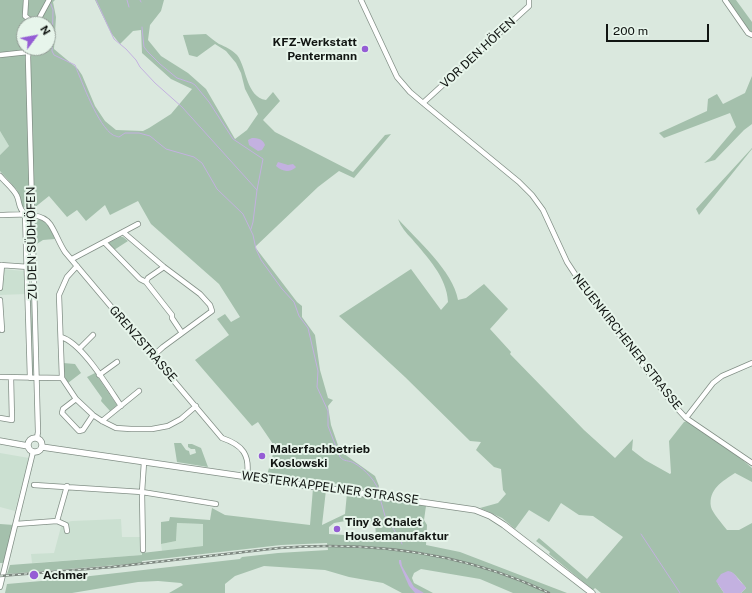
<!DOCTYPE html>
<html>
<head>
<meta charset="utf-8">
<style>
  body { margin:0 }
  #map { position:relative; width:752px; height:593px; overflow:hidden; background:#dae8de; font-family:"Public Sans",sans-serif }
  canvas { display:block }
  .north { position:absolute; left:16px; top:16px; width:40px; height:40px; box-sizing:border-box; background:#e7f5eb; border:1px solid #919b94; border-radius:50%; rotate:58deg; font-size:11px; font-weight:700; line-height:16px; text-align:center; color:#111512 }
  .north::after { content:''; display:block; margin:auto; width:14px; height:18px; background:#955dd5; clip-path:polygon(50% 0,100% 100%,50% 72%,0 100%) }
  .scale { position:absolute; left:606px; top:24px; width:103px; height:18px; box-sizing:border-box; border:2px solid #111512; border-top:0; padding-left:5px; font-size:12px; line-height:14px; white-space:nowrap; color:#111512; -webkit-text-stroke:3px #e7f5eb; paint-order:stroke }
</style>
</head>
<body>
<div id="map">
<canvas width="752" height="593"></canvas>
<div class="north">N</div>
<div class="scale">200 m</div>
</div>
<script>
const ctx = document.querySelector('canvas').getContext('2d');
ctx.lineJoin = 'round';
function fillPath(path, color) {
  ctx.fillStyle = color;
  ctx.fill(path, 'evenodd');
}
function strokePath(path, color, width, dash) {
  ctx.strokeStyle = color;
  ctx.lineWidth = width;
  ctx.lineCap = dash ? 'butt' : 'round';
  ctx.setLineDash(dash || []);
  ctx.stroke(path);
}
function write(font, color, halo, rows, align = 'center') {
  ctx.font = font + ' "Public Sans",sans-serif';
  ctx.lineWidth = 4;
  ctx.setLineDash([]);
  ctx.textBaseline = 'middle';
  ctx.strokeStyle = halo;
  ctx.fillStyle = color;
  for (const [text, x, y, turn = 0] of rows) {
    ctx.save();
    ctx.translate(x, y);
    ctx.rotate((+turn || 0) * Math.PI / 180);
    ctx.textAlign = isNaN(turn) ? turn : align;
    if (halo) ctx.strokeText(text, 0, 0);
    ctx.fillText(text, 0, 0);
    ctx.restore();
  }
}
fillPath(new Path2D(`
  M0 131 9 146 0 155Z
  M0 269 25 271 26 294 0 295Z
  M0 453 29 458 15 511 0 507Z
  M121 519 122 537H141L142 555 32 563 31 554 54 553 62 523 72 521Z
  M177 523 203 524V546L162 551 161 544 176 541Z`), '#cbe0d1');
fillPath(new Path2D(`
  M0 0H55L53 2 56 17 54 49 78 69 82 75 95 106 105 121 116 130 143 131 149 128 171 114 192 89 171 79 142 53 141 30 133 31 120 44 111 33 95 0H164L161 11 150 25 148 40 161 56 188 73 206 89 235 139 247 130 258 114 245 89 241 73 236 63 226 51 215 44 197 57 189 55 183 35 206 34C210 37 214 41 219 44 226 47 231 49 237 55 247 68 246 97 266 100L273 92 280 101 263 120 275 132 353 172 385 135 391 134 354 178 339 171 318 187 255 247 297 302 302 306V317L315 335 320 370 328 398 333 400 328 406 331 425 340 451 375 476 379 486 377 492 357 489 346 485 267 475 275 447 258 422 252 426 195 360 229 335 217 319 225 314 231 322 240 317 219 284 151 224 138 201 110 215 105 205 86 221 77 210 67 217 49 196 34 208 22 207 17 190 0 171V155L9 146 0 131ZM24 24H48V48H24Z
  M725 0H736L752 22V35Z
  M752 76V124L744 130 715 160 704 163 710 158 736 127 730 113 664 138 659 133 707 111 708 99 717 94 723 104 745 93Z
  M752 148V149L699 215 696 209Z
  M39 219 48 224 55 239 43 240 35 245V222Z
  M398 219C417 240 453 271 458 300L466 298 484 284 508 309 490 329 511 352 510 354 584 430 615 458 633 439 632 450 645 460 670 474 671 473 669 441 684 422 687 421 738 456 752 468V482L735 473C723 481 708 489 711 507 712 512 723 525 727 530H739L752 523V593H741L746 588C741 582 737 576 731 572L718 584 724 593H601L595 588 593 590 549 554 550 552 536 541 539 538 587 579 623 537 593 516 579 515 561 503 549 522 529 510 515 529 502 518 480 508 498 503 506 494 503 490 501 469 494 467 476 450 481 442 470 441 405 377 339 316 411 269 441 310 448 302C447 277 427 257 412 239 406 233 401 227 398 219Z
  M120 237H123L128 241 114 250 108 243Z
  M30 286H31L33 375H32Z
  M63 363 75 364 81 373 68 383 65 377Z
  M95 373 117 405 110 411 101 401 102 398 87 377Z
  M174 443H181L186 450 189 451 190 455 196 453 195 449H191L188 447V444H192L201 448 208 467 177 462Z
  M313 488 326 490 322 525 345 514 347 493 426 506 424 520 427 525 426 545 460 552 567 593H513L480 579 421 569 414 573 412 578 414 583 433 593H402L383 583 349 577 325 570 264 566 235 576 225 584V593H169L183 585 181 583 158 581 138 582 72 593H5L7 584 64 579 240 559 242 557 278 553 328 550 327 543 281 545 142 561V563L7 574 10 565 142 555V553L203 546V524L177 523 176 541 161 544V522L169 521 170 517 210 520 212 508 225 515 310 525ZM351 520 375 522 376 537 329 534V527L334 523Z
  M0 524 14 525 5 563H0Z`), '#a4c0ac');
fillPath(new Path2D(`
  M252 138C258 138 263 139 265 145L262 150 258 151 249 145 248 140Z
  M278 162 288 165 293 164 296 167 295 168C289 173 281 171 276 166Z
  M399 560H401L402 566 414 587 424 593H415L409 586 399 563Z
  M728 571C735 572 736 577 740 581 743 585 744 584 746 588L741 593H724L716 581 721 574Z`), '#c3b1e0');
strokePath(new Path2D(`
  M96 0 114 39 126 49 136 60 140 67 155 83 182 107 257 190 253 222 251 229
  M127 0 129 7
  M140 0 141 2
  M50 2 53 10 52 51 54 55 75 65C82 82 98 126 113 135 113 135 118 137 119 137L125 133H139L150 136 166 149 194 157 202 163 217 189 243 214 253 235 256 249 261 260 282 289 294 302 299 316 308 328 318 371 317 387 328 411V426L340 457C344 462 349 460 354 463 365 469 378 483 380 495
  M142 27 144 47 148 52 160 64 177 78 192 83 195 85 209 102 233 139 263 159 257 190
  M380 498 385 516 400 539 402 544
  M641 534 680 593`), '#c3b1e0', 1);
const minor = new Path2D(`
  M26 0 25 16 30 20 36 23
  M361 0 397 77 410 92 423 103 519 182 532 195 543 210 567 262 592 300 673 404 686 418 752 463
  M725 0 748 33 752 35
  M36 24 49 0
  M29 48 28 57 38 432 37 438
  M0 55 28 52
  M423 103 529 6V0
  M0 176C5 182 14 189 17 196 20 203 18 208 25 214
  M25 214 30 378
  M0 215C14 215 42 211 50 224 56 233 59 243 65 252L222 438C243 445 250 455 247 476
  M123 232 164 267 200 294 210 305 212 311 163 347 153 356
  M104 242 140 279 146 282 172 315V318L182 333
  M72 259 138 224
  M0 265 29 267
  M77 266 67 277 59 295 62 378 76 399 93 415 102 421 116 428 131 429H152L168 426 181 419 196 406
  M146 282 148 278 164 267
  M0 288 2 265
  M0 300 2 330
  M61 337C82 343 108 387 121 406
  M79 349 93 335
  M99 375 117 362
  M0 377 62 378
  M76 399 63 409 62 413 79 431 83 430 93 415
  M0 418 12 420 11 377
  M686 418 713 383 722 376 752 363
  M102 421 139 391
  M34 485 142 492 216 504
  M57 521 67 486
  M16 524 57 521 66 525 67 531
  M143 550 142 492 144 462
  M0 587 33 452`);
const major = new Path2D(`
  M28 445a7 7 0 1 1 14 0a7 7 0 1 1-14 0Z
  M0 441 28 446
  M42 447 475 510 490 516 504 525 592 593`);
strokePath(minor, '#828f86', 6);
strokePath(major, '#828f86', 7);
strokePath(minor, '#fff', 4.5);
strokePath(major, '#fff', 5.5);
const rail = new Path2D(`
  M0 576 112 567 279 548C371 541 465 553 549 593`);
strokePath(rail, '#7e8881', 2.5);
strokePath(rail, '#e7f5eb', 1, [3]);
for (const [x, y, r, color] of [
  [365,49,4,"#955dd5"],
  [262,456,4,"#955dd5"],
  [337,529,4,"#955dd5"],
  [34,575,5,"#955dd5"]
]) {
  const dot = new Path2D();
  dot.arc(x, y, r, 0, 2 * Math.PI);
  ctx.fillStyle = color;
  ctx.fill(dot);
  strokePath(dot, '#e7f5eb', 1.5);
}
write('bold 12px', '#111512', '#e7f5eb', [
  ["KFZ-Werkstatt",357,42,"right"],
  ["Pentermann",357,56,"right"],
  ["Malerfachbetrieb",270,449],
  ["Koslowski",270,463],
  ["Tiny & Chalet",345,522],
  ["Housemanufaktur",345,536],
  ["Achmer",43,575]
], 'left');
write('12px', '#111512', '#e7f5eb', [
  ["VOR DEN HÖFEN",478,53,-43],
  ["ZU DEN SÜDHÖFEN",32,243,-91],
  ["NEUENKIRCHENER STRASSE",627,342,52],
  ["GRENZSTRASSE",143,344,49],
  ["WESTERKAPPELNER STRASSE",330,488,8]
]);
</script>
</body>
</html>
